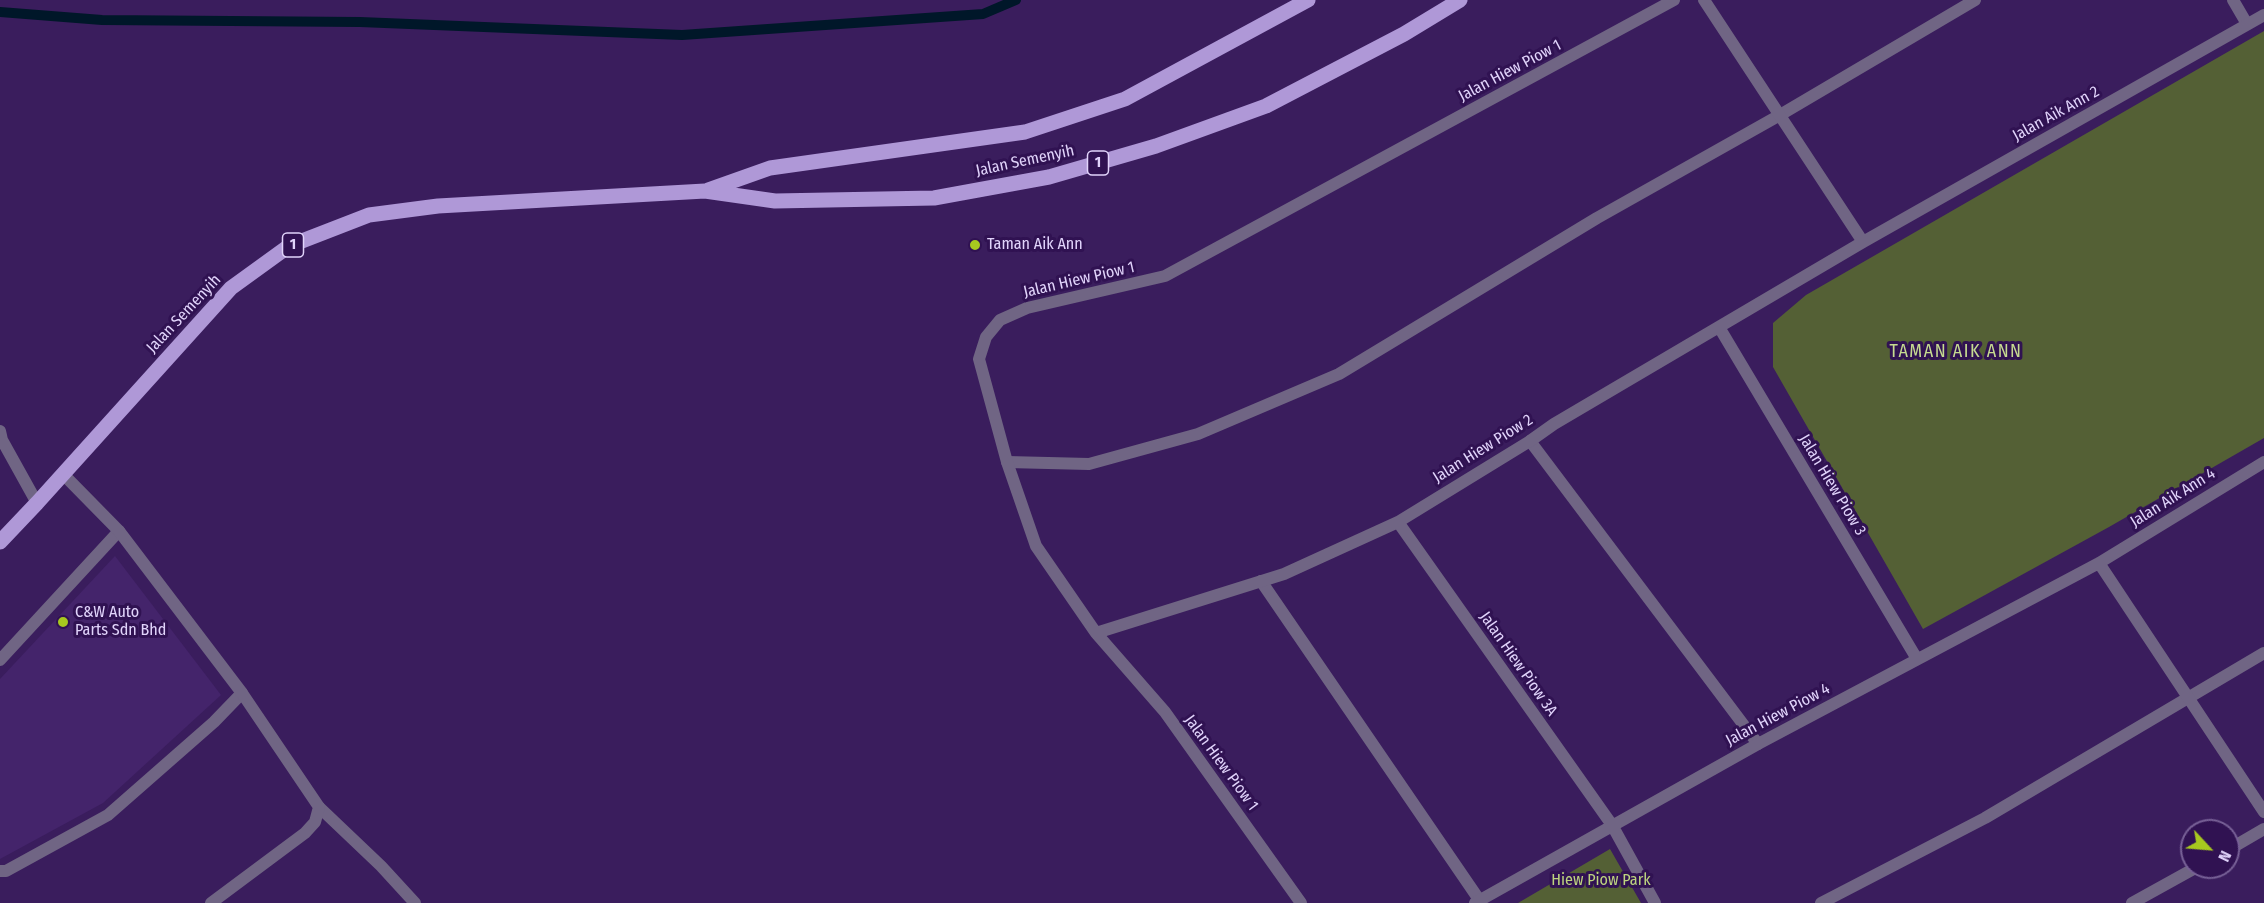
<!DOCTYPE html>
<html>
<head>
<meta charset="utf-8">
<style>
  body { margin:0 }
  #map { position:relative; width:2264px; height:903px; overflow:hidden; background:#3a1d5d; font-family:"Fira Sans Condensed",sans-serif }
  canvas { display:block }
  .north { position:absolute; left:2180px; top:819px; width:60px; height:60px; box-sizing:border-box; background:#301252; border:2px solid #776096; border-radius:50%; rotate:116deg; font-size:16px; font-weight:700; line-height:24px; text-align:center; color:#e1d4fb }
  .north::after { content:''; display:block; margin:auto; width:21px; height:27px; background:#a7c81f; clip-path:polygon(50% 0,100% 100%,50% 72%,0 100%) }
</style>
</head>
<body>
<div id="map">
<canvas width="2264" height="903"></canvas>
<div class="north">N</div>
</div>
<script>
const ctx = document.querySelector('canvas').getContext('2d');
ctx.lineJoin = 'round';
function fillPath(path, color) {
  ctx.fillStyle = color;
  ctx.fill(path, 'evenodd');
}
function strokePath(path, color, width, dash) {
  ctx.strokeStyle = color;
  ctx.lineWidth = width;
  ctx.lineCap = dash ? 'butt' : 'round';
  ctx.setLineDash(dash || []);
  ctx.stroke(path);
}
function write(font, color, halo, rows, align = 'center') {
  ctx.font = font + ' "Fira Sans Condensed",sans-serif';
  ctx.lineWidth = 6;
  ctx.setLineDash([]);
  ctx.textBaseline = 'middle';
  ctx.strokeStyle = halo;
  ctx.fillStyle = color;
  for (const [text, x, y, turn = 0] of rows) {
    ctx.save();
    ctx.translate(x, y);
    ctx.rotate((+turn || 0) * Math.PI / 180);
    ctx.textAlign = isNaN(turn) ? turn : align;
    if (halo) ctx.strokeText(text, 0, 0);
    ctx.fillText(text, 0, 0);
    ctx.restore();
  }
}
fillPath(new Path2D(`
  M115 556 221 695 103 803 0 859V679Z`), '#44246b');
fillPath(new Path2D(`
  M2264 31V438L2109 527 1923 629 1773 367V323L1806 295Z
  M1610 849 1641 903H1518Z`), '#546035');
strokePath(new Path2D(`
  M0 12 102 20 360 22 682 35 983 14 1016 0`), '#001729', 10);
strokePath(new Path2D(`
  M2233 0 2247 24
  M0 431 2 440 37 503
  M1530 441 1758 744
  M1007 462 1089 464 1198 434 1339 374 1597 218 1780 115 1975 0
  M1261 581 1480 901
  M0 660 119 531
  M319 807 381 866 415 903
  M0 871H6L108 815 214 722 242 693
  M1821 903 1985 818 2264 653`), '#706584', 12);
strokePath(new Path2D(`
  M1704 0 1863 242
  M1719 327 1917 659
  M63 474 119 531 242 693 319 807 315 822 305 833 211 903
  M1398 522 1612 825 1655 903
  M2099 563 2264 812
  M1096 633 1284 574 1398 522 1530 441 1554 424 1863 242 2264 15
  M2228 850 2264 829
  M1301 903 1165 712 1096 633 1036 546 1007 462 979 359 986 337 1000 320 1027 308 1165 276 1674 0
  M1475 903 1758 744 2099 563 2264 462
  M2132 903 2197 867`), '#706584', 12);
strokePath(new Path2D(`
  M708 190 770 168 1025 132 1125 99 1308 0
  M0 542 37 503 231 288 289 246 369 215 438 206 705 191 775 201 934 198 1049 177 1156 146 1266 106 1404 34 1460 0`), '#af98d7', 15);
for (const [x, y, r, color] of [
  [975,245,6,"#a7c81f"],
  [63,622,6,"#a7c81f"]
]) {
  const dot = new Path2D();
  dot.arc(x, y, r, 0, 2 * Math.PI);
  ctx.fillStyle = color;
  ctx.fill(dot);
  strokePath(dot, '#301252', 2);
}
for (const [x, y, w] of [
  [1098,163,21],
  [293,245,21]
]) {
  const box = new Path2D();
  box.roundRect(x - w / 2, y - 12, w, 24, 4.5);
  ctx.fillStyle = '#301252';
  ctx.fill(box);
  strokePath(box, '#e1d4fb', 1.5);
}
write('bold 15px', '#e1d4fb', null, [
  ["1",1098,163],
  ["1",293,245]
]);
write('16px', '#e1d4fb', '#301252', [
  ["Jalan Hiew Piow 1",1510,71,-28],
  ["Jalan Aik Ann 2",2056,114,-29],
  ["Jalan Semenyih",1025,161,-12],
  ["Jalan Hiew Piow 1",1079,280,-13],
  ["Jalan Semenyih",184,314,-47],
  ["Jalan Hiew Piow 2",1483,449,-32],
  ["Jalan Hiew Piow 3",1832,485,59],
  ["Jalan Aik Ann 4",2173,498,-32],
  ["Jalan Hiew Piow 3A",1518,664,55],
  ["Jalan Hiew Piow 4",1778,715,-28],
  ["Jalan Hiew Piow 1",1221,763,54]
]);
write('16px', '#e1d4fb', '#301252', [
  ["Taman Aik Ann",987,245],
  ["C&W Auto",75,613],
  ["Parts Sdn Bhd",75,631]
], 'left');
write('16px', '#bdd47f', '#301252', [
  ["Hiew Piow Park",1601,881]
]);
ctx.letterSpacing = '1.5px';
write('18px', '#c6db90', '#301252', [
  ["TAMAN AIK ANN",1956,352]
]);
ctx.letterSpacing = '0px';
</script>
</body>
</html>
